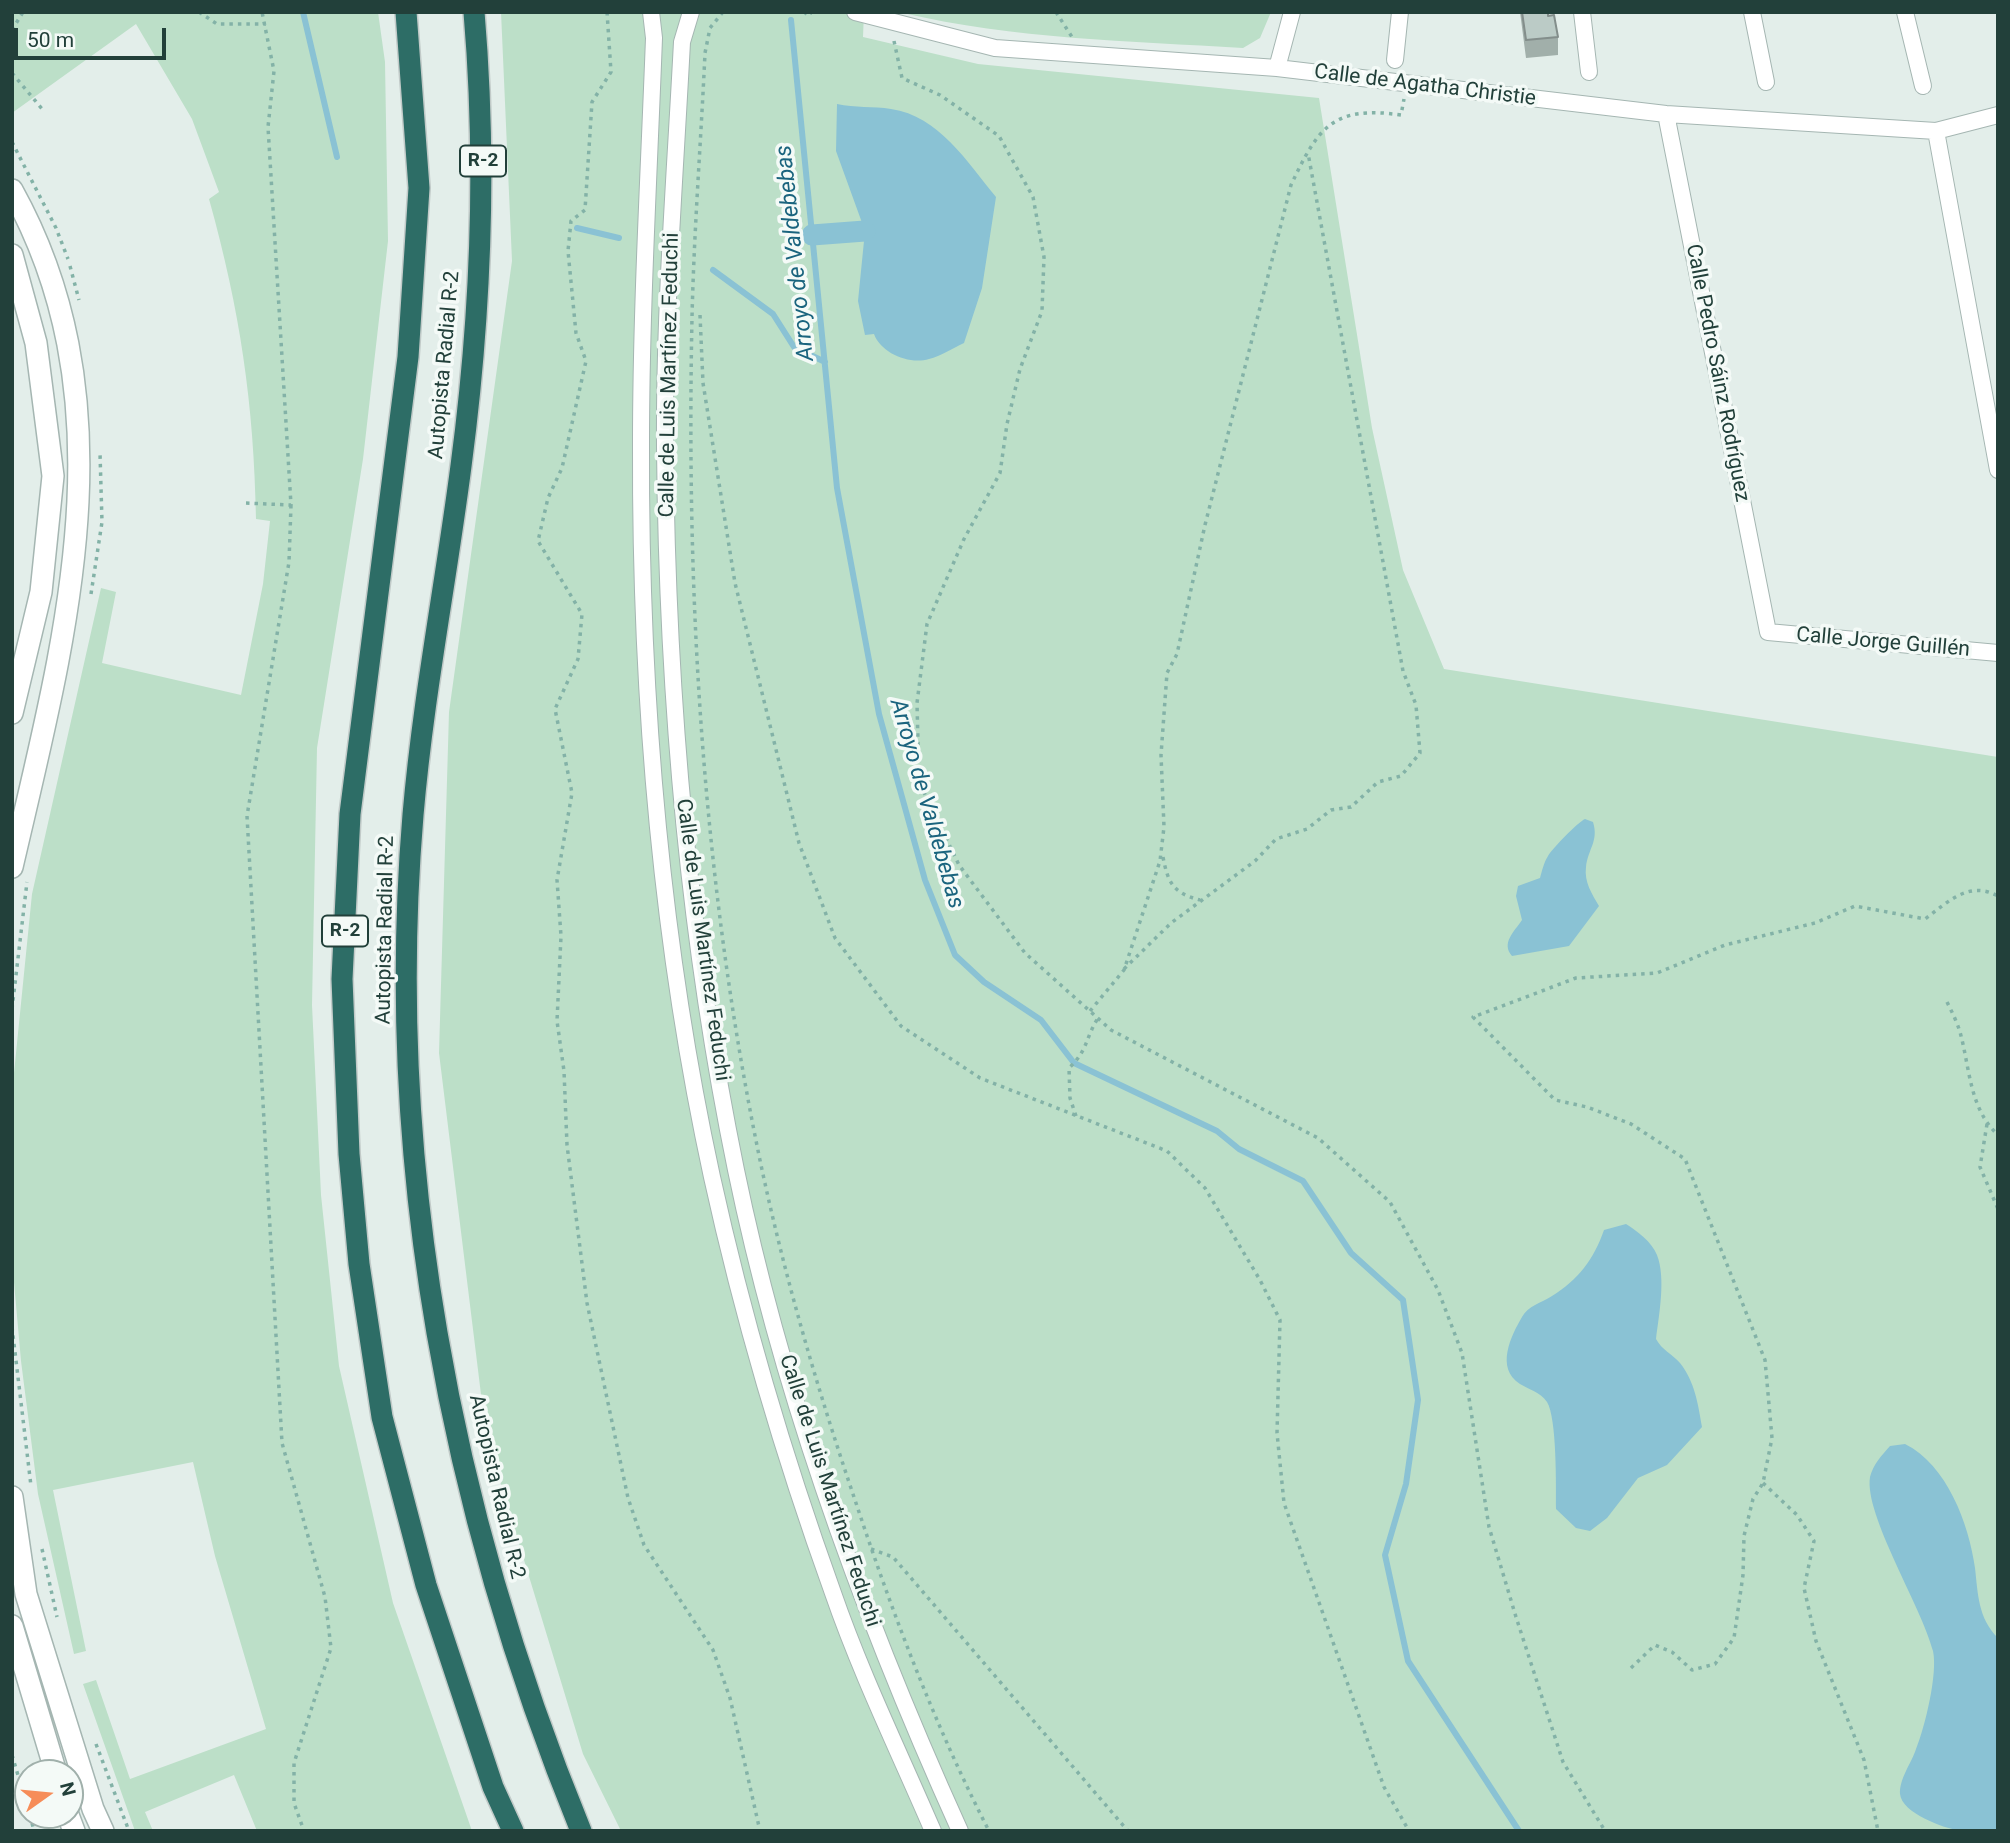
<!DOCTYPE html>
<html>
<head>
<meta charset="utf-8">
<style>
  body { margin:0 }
  #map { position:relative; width:2010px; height:1843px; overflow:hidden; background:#e3eeea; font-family:Roboto,sans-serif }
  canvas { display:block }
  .frame { position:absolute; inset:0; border:14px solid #22403a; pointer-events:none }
  .north { position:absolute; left:14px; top:1759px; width:70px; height:70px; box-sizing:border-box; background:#f4faf7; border:2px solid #a0b0ab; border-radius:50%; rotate:75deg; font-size:19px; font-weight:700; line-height:28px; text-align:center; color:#22403a }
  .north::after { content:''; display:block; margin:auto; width:24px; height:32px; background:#f68d59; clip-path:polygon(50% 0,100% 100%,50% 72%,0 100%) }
  .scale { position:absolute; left:14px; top:28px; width:152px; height:32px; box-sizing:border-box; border:4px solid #22403a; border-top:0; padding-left:9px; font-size:21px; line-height:24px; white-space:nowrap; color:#22403a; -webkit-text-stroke:5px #f4faf7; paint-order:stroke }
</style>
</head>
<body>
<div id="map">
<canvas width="2010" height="1843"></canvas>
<div class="frame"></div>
<div class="north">N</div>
<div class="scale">50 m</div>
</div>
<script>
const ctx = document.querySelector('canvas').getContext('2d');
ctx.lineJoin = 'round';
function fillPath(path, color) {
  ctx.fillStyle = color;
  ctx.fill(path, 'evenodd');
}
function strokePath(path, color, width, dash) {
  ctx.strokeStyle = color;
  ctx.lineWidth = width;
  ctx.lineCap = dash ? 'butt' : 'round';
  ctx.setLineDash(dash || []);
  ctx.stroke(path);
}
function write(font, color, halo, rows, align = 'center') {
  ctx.font = font + ' Roboto,sans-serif';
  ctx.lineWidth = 7;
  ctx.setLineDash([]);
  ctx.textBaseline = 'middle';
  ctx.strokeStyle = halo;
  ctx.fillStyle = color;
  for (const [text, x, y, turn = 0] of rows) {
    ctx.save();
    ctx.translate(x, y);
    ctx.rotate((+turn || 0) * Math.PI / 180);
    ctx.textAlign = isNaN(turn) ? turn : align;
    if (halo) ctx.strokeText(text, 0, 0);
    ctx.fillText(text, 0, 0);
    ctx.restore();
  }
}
fillPath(new Path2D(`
  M12 12H378L385 62 388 241 363 459 317 748 312 1005 321 1195 339 1366 393 1603 472 1831H257L234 1775 145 1812 153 1831H135L83 1684 96 1680 130 1779 266 1729 215 1556 193 1462 53 1490 86 1651 74 1654 38 1494 21 1361 13 1271 14 1073 32 894 101 588 116 592 102 663 241 695 263 584 270 521 256 519C254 404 240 310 209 199L219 192 192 119 136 24 12 113Z
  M501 12H864L863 37 978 64 1319 98 1372 428 1403 570 1444 669 1998 757V1831H621L583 1754 486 1435 439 1053 449 712 512 261Z
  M1271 12 1260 38 1243 48C1130 41 1014 39 903 13Z`), '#bcdfc8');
fillPath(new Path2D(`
  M837 104C855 108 873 106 891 109 939 116 967 162 996 197L982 288 964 343C953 348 941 356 929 359 909 365 881 353 874 334L865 335 858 301 865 231 836 151Z
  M1585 819 1593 822C1599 841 1588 849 1586 867 1584 882 1592 894 1599 906L1569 946 1512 956C1501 943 1514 932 1522 920L1516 896 1518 886 1540 878C1542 871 1544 862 1548 856 1552 849 1578 822 1585 819Z
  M1626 1224C1637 1231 1652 1242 1657 1255 1666 1278 1659 1315 1656 1339 1662 1350 1672 1354 1680 1363 1695 1382 1698 1404 1702 1427L1667 1465 1638 1478 1607 1518 1590 1531 1576 1528 1556 1509C1556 1487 1557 1418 1547 1402 1540 1392 1530 1390 1520 1384 1495 1368 1511 1336 1522 1317 1528 1306 1541 1303 1552 1296 1578 1280 1594 1259 1604 1230Z
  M1905 1444C1947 1465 1969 1524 1975 1568 1978 1594 1978 1618 1998 1638V1831C1986 1831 1972 1832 1961 1831 1943 1828 1902 1813 1900 1794 1899 1779 1912 1762 1916 1749 1925 1727 1938 1673 1933 1651 1922 1607 1864 1515 1870 1477 1873 1465 1881 1456 1890 1446Z`), '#8ac2d4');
strokePath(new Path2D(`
  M303 12 337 157
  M791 20 837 488 879 714 925 880 955 955 984 982 1041 1020 1074 1063 1217 1131 1239 1149 1303 1181 1351 1253 1403 1300 1418 1400 1406 1484 1385 1555 1408 1661 1519 1831
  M577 228 619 238
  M713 270 773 314 794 347 825 362`), '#8ac2d4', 6);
strokePath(new Path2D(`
  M812 235 865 231`), '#8ac2d4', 21);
const minor = new Path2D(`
  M651 12 654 38C649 173 641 309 641 444 640 688 660 938 712 1177 743 1318 784 1457 833 1593 861 1674 899 1752 933 1831
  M691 12 682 42C675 177 664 312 665 447 667 689 687 932 736 1170 783 1398 864 1619 960 1831
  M855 12 995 48 1277 68 1666 114 1936 131 1998 115
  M1582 12 1589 72
  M1752 12 1766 82
  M1905 12 1923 86
  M1395 60 1400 12
  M1277 68 1292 12
  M1666 114 1768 632 1998 653
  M1936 131 1998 470`);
const tertiary = new Path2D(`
  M12 190C132 406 64 642 12 867
  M12 255 36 343 53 476 41 592 12 713
  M12 1497 26 1594 93 1809 103 1831
  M12 1626 56 1773
  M68 1815 74 1831`);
const motorway = new Path2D(`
  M406 12 419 188 408 357 350 814 342 979 349 1154 359 1264 382 1417 426 1585 493 1787 513 1831
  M474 12C487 164 481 315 461 466 446 582 423 698 413 815 384 1161 450 1511 581 1831`);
strokePath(minor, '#a5b6b2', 18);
strokePath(tertiary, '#a5b6b2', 24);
strokePath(motorway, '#c1cac8', 24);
strokePath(new Path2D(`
  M199 12 217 24H266
  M607 12 611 72 592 102 585 210 571 221 568 251 576 333 586 361 562 468 548 498 538 541 582 614 578 659 555 709 572 793 557 880 561 936 557 1021 564 1071 567 1145 587 1303 628 1498 644 1545 713 1650 730 1698 760 1831
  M723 12 710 28 705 53C701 141 694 230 692 318 686 601 703 888 761 1165 785 1278 818 1391 855 1500 892 1612 935 1726 989 1831
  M804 12 809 16 811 12
  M1056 12 1072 37
  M12 30 23 12
  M894 41 902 78 940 95 999 136 1033 197 1044 257 1042 311 1020 369 1007 424 1000 473 964 539 927 624 917 703 919 782 959 865 1025 953 1111 1030 1318 1138 1390 1202 1438 1290 1462 1353 1489 1527 1516 1617 1563 1762 1605 1831
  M12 73 43 110
  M12 142 56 228 68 259
  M70 266 79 300
  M700 315 703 383 735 583 799 843 835 938 901 1026 980 1078 1167 1151 1205 1188 1260 1280 1280 1320 1277 1433 1284 1503 1384 1787 1409 1831
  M12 452V475
  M246 503 291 505 268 127 274 71 262 12
  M291 505 289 562 247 816 282 1443 325 1597 331 1648 294 1763V1803L304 1831
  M91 594 102 522 100 453
  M1163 857C1168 883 1173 893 1200 900
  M1124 969 1171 923 1255 861 1276 839 1307 829 1331 810 1351 807 1378 782 1401 776 1420 753 1416 705 1403 671 1308 153
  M1947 1002C1952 1012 1957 1022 1960 1032 1970 1068 1969 1108 1998 1135
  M12 1009 27 882
  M1090 1011 1124 970 1160 861 1164 827 1161 755 1167 673 1177 654 1205 525 1291 185C1318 128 1332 105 1401 115L1404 99
  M1076 1116 1070 1098 1069 1068C1088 1050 1085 1039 1098 1018
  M1987 1124 1980 1167 1998 1209
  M12 1327 31 1486
  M1763 1483 1797 1515 1814 1541 1804 1588 1816 1641 1864 1760 1878 1831
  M42 1549 57 1617
  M871 1549 893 1557 1128 1831
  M1631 1668 1655 1645 1672 1652 1692 1670 1715 1664 1734 1638 1743 1575 1744 1536 1753 1499 1763 1483 1772 1438 1765 1360 1685 1159 1631 1124 1587 1107 1555 1100 1473 1017 1576 978 1657 973 1725 945 1815 923 1855 906 1925 919C1948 902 1969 880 1998 896
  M96 1744 129 1831
  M12 1755 28 1809
  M30 1815 34 1831`), '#83b2a7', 3.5, [3.5, 5]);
strokePath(minor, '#fff', 16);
strokePath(tertiary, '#fff', 21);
strokePath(motorway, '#2d6d66', 21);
fillPath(new Path2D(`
  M1520 12H1548V16L1558 37V55L1526 58Z`), '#a1afaa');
const building = new Path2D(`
  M1522 12H1548V16L1554 15 1558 37 1526 40Z`);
fillPath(building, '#bbcbc6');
strokePath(building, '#838e8b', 2);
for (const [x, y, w] of [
  [483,161,46],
  [345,931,46]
]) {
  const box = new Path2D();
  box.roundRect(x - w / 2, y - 15.5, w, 31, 5);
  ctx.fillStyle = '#f4faf7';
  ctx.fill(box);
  strokePath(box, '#22403a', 2);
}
write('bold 19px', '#22403a', null, [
  ["R-2",483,161],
  ["R-2",345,931]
]);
write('21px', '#22403a', '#f4faf7', [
  ["Calle de Agatha Christie",1425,86,7],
  ["Autopista Radial R-2",445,365,-85],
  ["Calle Pedro Sáinz Rodríguez",1717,373,79],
  ["Calle de Luis Martínez Feduchi",670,375,-89],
  ["Calle Jorge Guillén",1883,643,5],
  ["Autopista Radial R-2",386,930,-89],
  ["Calle de Luis Martínez Feduchi",702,940,82],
  ["Autopista Radial R-2",496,1487,77],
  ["Calle de Luis Martínez Feduchi",829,1491,72]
]);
write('italic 23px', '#1a647e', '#f4faf7', [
  ["Arroyo de Valdebebas",796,253,-96],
  ["Arroyo de Valdebebas",926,804,74]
]);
</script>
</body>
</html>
